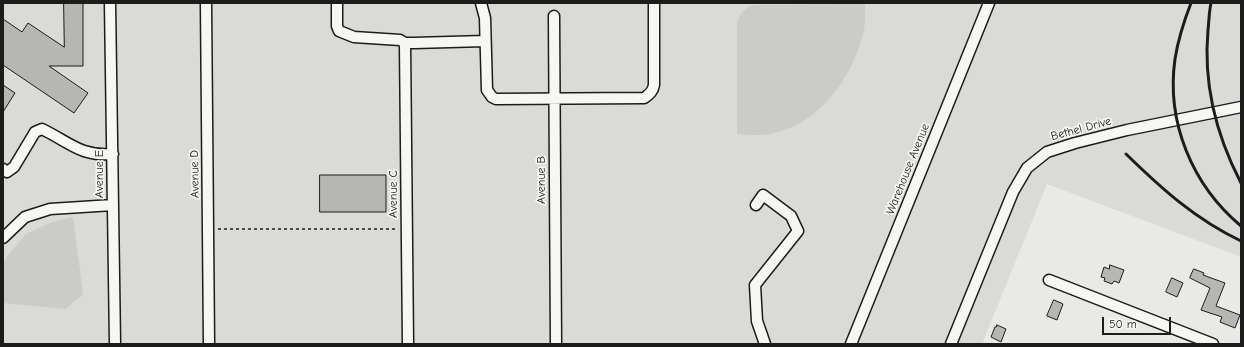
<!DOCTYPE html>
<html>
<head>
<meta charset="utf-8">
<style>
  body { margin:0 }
  #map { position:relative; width:1244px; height:347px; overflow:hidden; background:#e9e9e5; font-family:"Comic Neue",sans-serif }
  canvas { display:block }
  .frame { position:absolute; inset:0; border:4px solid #1c1c1c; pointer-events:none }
  .scale { position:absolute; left:1102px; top:317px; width:69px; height:18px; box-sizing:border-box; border:2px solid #1c1c1c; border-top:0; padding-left:5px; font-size:12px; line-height:14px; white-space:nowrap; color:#1c1c1c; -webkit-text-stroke:3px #f6f6f2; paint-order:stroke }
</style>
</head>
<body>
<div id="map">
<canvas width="1244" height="347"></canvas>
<div class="frame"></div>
<div class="scale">50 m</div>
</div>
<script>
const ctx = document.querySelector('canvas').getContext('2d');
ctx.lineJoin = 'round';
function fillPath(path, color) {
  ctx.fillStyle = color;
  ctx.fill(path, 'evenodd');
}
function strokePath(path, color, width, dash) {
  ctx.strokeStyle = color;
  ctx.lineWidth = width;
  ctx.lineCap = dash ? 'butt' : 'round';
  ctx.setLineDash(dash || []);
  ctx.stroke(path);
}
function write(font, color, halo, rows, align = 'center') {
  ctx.font = font + ' "Comic Neue",sans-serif';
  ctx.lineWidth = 3.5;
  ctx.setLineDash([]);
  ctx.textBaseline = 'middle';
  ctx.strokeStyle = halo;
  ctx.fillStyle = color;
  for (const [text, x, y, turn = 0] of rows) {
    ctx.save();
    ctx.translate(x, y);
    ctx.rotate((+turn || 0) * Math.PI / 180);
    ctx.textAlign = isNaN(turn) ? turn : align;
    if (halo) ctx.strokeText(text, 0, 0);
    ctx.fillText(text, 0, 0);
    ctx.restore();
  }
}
fillPath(new Path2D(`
  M3 3H1241V257L1047 184 982 344H3Z`), '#dadad6');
fillPath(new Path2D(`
  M865 4C865 10 865 16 865 22 862 51 843 87 822 106 810 119 791 129 774 133 763 136 749 135 737 134V26C738 16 743 9 753 5Z
  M73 217 83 294 66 309 3 303V264L8 255 26 234 52 222Z`), '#cbcbc7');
const building = new Path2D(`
  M64 3H83V66H49L88 93 74 113 3 65V19L22 32 28 23 64 47Z
  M3 85 15 93 3 112Z
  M320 175H386V212H320Z
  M1110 265 1124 270 1119 283 1114 281 1112 284 1104 281 1105 278 1101 277 1104 267 1109 269Z
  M1194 269 1204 273 1203 275 1225 283 1216 306 1240 315 1235 328 1220 322 1222 317 1201 310 1210 288 1190 278Z
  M1172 278 1183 283 1177 297 1166 292Z
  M1054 300 1063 304 1057 320 1047 316Z
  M997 325 1006 329 1001 342 991 337 995 327H996Z`);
fillPath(building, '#b6b6b3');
strokePath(building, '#1c1c1c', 1);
const minor = new Path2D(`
  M110 3 115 344
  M206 3 209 344
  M337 3V26L339 31 354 37 400 40 405 43H414L485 41
  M481 3 485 18 487 90 492 97 496 99 644 98C650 94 653 91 654 85V3
  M554 16 556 344
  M405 43 408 344
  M3 169 7 172 14 167 35 132 42 129C69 142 81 157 113 154
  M756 205 763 195 791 216 798 231 755 285 757 321 765 344
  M3 238 25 217 50 209 113 205
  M1049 280 1213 344
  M851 344 989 3
  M951 344 1013 192 1027 168 1047 152 1075 143 1127 130 1241 107`);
strokePath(minor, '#1c1c1c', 13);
strokePath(new Path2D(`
  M218 229H396`), '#1c1c1c', 1.5, [3, 3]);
strokePath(minor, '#f6f6f2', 10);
strokePath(new Path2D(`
  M1191 3C1184 21 1178 40 1175 59 1166 122 1192 185 1241 226
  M1211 3C1209 12 1209 21 1208 30 1203 85 1216 135 1241 183
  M1126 154C1162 189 1195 219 1241 241`), '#1c1c1c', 3);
write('12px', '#1c1c1c', '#f6f6f2', [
  ["Bethel Drive",1081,129,-15],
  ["Warehouse Avenue",908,169,-68],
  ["Avenue E",100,174,-90],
  ["Avenue D",195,174,-91],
  ["Avenue B",542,180,-90],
  ["Avenue C",394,194,-90]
]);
</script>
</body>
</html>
